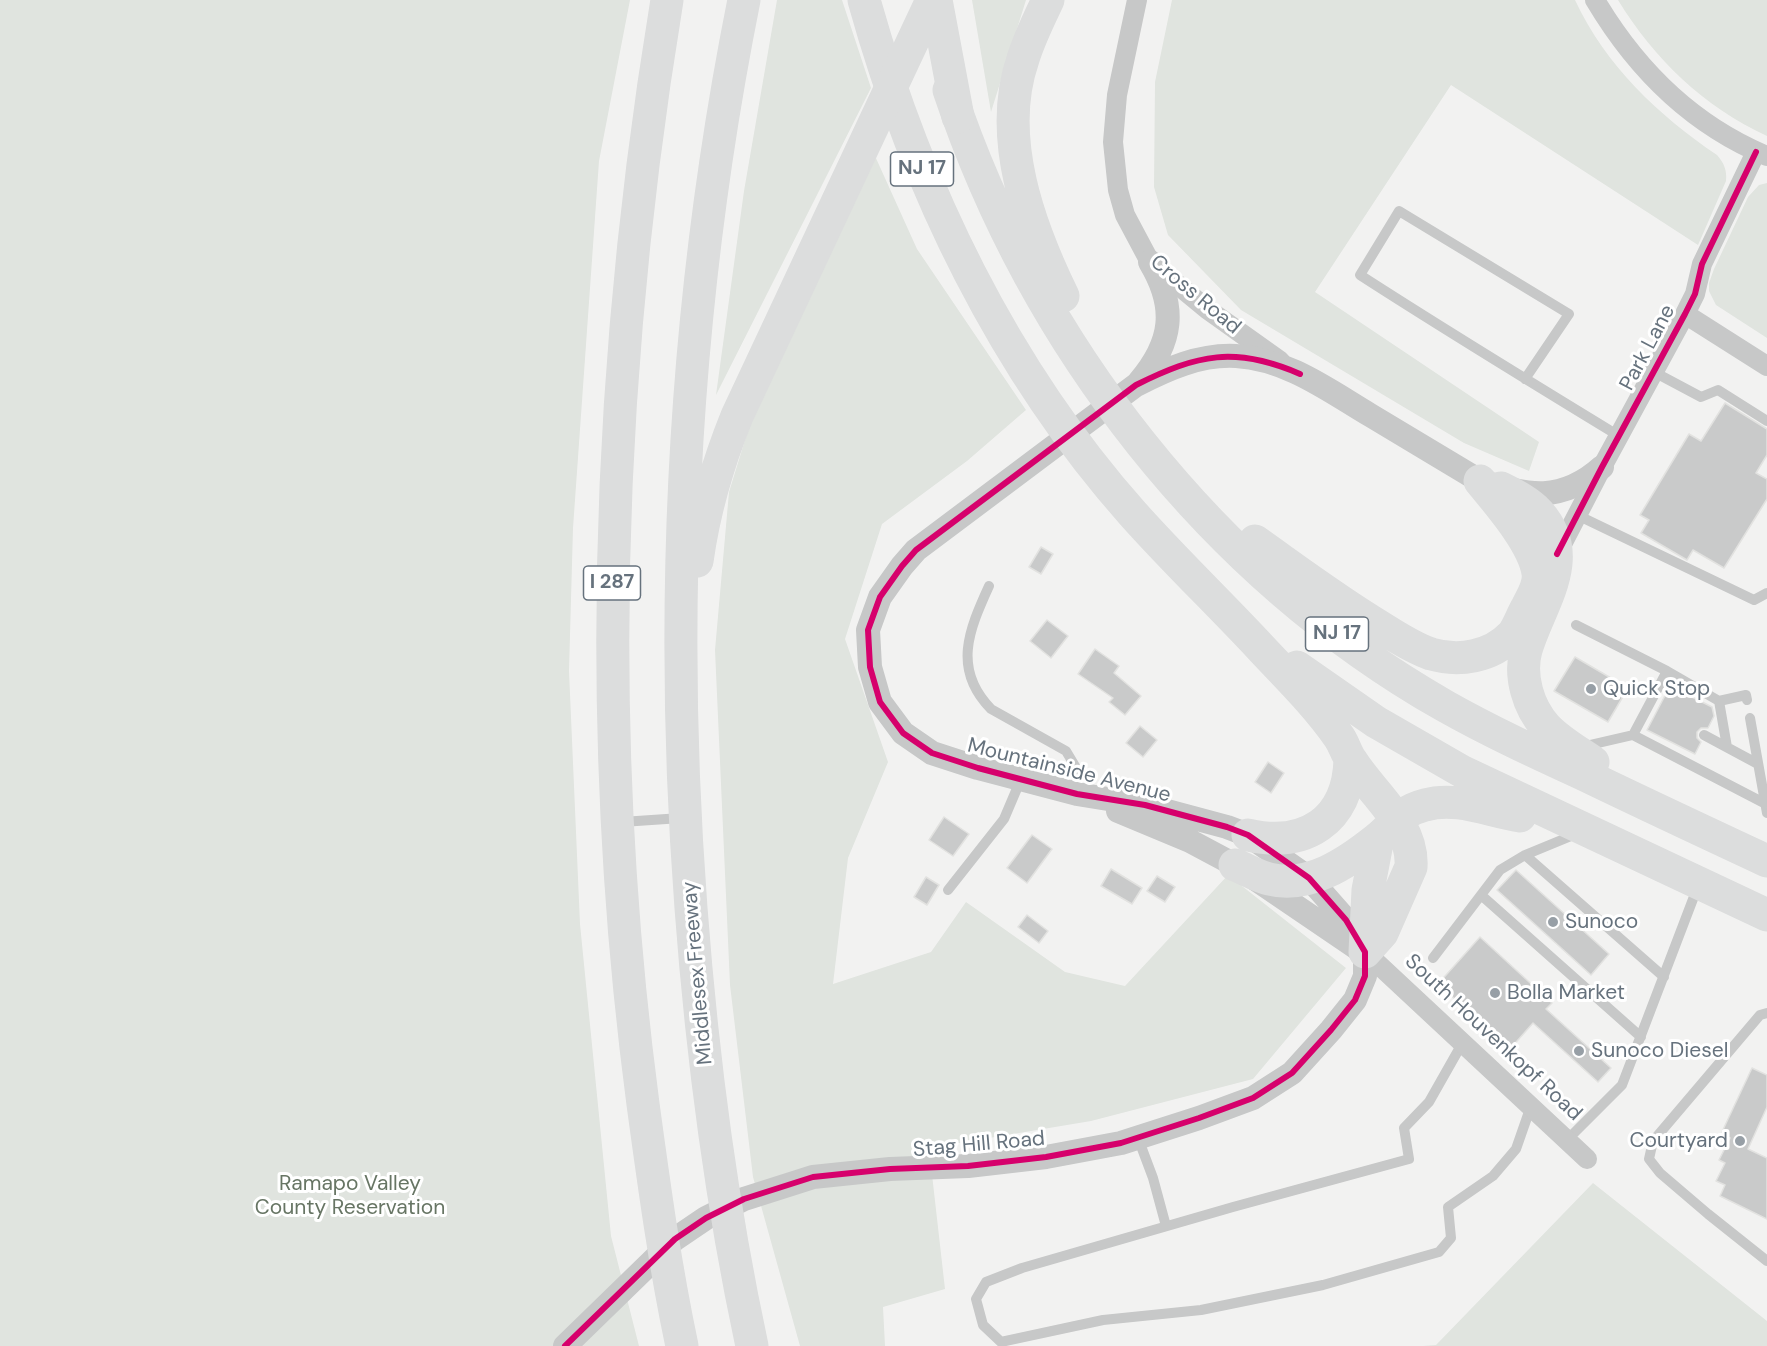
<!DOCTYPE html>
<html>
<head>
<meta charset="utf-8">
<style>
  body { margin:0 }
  canvas { display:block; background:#f2f2f1 }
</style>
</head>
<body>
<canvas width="1767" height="1346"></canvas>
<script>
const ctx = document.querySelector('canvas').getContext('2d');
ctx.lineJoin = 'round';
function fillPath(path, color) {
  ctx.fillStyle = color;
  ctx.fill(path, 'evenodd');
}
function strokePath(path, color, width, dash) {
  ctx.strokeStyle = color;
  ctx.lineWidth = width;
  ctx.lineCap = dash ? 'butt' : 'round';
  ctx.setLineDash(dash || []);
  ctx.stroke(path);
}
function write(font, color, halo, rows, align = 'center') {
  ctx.font = font + ' "DM Sans",sans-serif';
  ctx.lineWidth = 6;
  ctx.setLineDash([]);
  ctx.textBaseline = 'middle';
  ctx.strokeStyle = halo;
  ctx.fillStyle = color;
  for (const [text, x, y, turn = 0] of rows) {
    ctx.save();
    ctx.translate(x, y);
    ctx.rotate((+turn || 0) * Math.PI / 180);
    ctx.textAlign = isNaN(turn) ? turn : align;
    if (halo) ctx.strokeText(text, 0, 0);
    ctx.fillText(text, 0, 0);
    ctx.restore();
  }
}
fillPath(new Path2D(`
  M0 0H630L599 161 573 528 569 671 580 924 611 1236 639 1346H0Z
  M777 0H842L871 88 716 395 744 191Z
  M972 0H1026L991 112Z
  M1172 0H1575C1606 66 1658 115 1717 155 1724 163 1727 170 1726 181L1698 245 1451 85 1315 292 1539 442 1529 471 1464 443 1241 310 1168 235 1154 187 1155 82Z
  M1618 0H1767V136C1704 107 1654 59 1618 0Z
  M875 156 917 249 1026 410 967 461 882 524 845 639 888 762 848 858 833 984 931 952 966 902 1065 972 1125 986 1228 875 1346 968 1253 1079 1091 1121 929 1148 945 1289 883 1307 885 1346H800L753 1177 730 985 715 650 729 492 757 401Z
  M1767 183V338L1716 305 1709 291V283L1714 269 1748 197 1759 185Z
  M1593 1183 1767 1321V1346H1423L1436 1345Z`), '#e0e4df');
const building = new Path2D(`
  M1725 403 1767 429V455L1756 473 1767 479V499L1724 568 1693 550 1687 560 1641 533 1649 520 1640 515 1689 434 1701 441Z
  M1041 547 1053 554 1041 574 1029 567Z
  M1047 620 1068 636 1051 658 1030 641Z
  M1095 649 1119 666 1114 673 1141 696 1125 715 1109 702 1113 698 1078 674Z
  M1575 657 1628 688 1608 722 1554 691Z
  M1670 686 1712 707 1714 716 1708 728H1701L1697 732V738L1701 742 1695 754 1647 730Z
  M1140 726 1157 740 1143 757 1126 743Z
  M1268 762 1284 773 1271 793 1255 782Z
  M944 817 969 834 953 856 929 840Z
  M1032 835 1052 849 1027 883 1007 868Z
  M1111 869 1142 888 1132 904 1101 886Z
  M1516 870 1609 954 1591 975 1497 890Z
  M1157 876 1175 887 1165 902 1147 891Z
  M926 877 939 885 927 905 914 897Z
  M1027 915 1048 931 1039 943 1018 927Z
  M1480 937 1552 1003 1546 1009 1611 1068 1598 1082 1533 1023 1510 1049 1438 984Z
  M1752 1068 1767 1075V1107L1748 1149 1767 1158V1219L1720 1196 1725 1185 1716 1181 1725 1163 1719 1160 1730 1138 1721 1134Z`);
fillPath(building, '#c9caca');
strokePath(building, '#e2e2e0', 1.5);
strokePath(new Path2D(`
  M1654 372 1701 397 1718 390 1767 421
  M1525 379 1569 314 1399 211 1360 275C1445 330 1532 383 1619 436
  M1577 515 1754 600 1767 593
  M989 586C969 630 952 669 991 709L1066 751 1075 766 1077 793
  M1576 625 1667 671
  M1719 701 1727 747
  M1750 718 1767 813
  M1633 735 1667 671 1719 701 1746 695 1747 700
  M1704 735 1758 764
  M1581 747 1633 735 1764 803
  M622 822 681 818
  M1525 855 1664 977
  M948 890 1004 819 1021 779
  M1481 895 1641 1037
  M1433 958 1500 870 1525 855 1576 834
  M1767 1013 1760 1015 1653 1141 1649 1159 1660 1173 1708 1214 1767 1261
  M1463 1042 1429 1102 1404 1128 1409 1159 1233 1207 1022 1268 986 1282 976 1299 983 1325 1001 1342 1103 1320 1201 1310 1323 1285 1439 1252 1451 1238 1448 1207 1493 1176 1516 1149 1531 1106
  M1138 1138 1153 1178 1166 1226
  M1567 1140 1622 1085 1698 886`), '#c7c8c8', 10);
strokePath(new Path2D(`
  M1137 0 1117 95 1113 142 1118 190 1125 215 1150 262 1207 309 1280 361
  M1595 0C1636 69 1692 125 1767 156
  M1685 314 1767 366
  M1557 554 1602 467 1685 314 1695 294 1702 264 1756 152
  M1365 952 1587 1159`), '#c7c8c8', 20);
strokePath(new Path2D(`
  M1139 382C1173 342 1177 307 1150 262
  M1118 811 1190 841 1235 865 1360 950
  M565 1346 675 1239 706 1218 744 1199 813 1177 890 1169 968 1166 1046 1157 1121 1143 1199 1118 1253 1098 1292 1073 1331 1030 1355 1000 1365 976V952L1346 920 1309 878 1248 835 1227 827 1145 805 1077 794 978 768 932 753 903 733 880 702 870 667 868 630 880 597 902 566 916 550 1136 385C1167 369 1200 354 1236 356 1287 359 1328 390 1370 415 1406 437 1443 459 1480 481 1527 496 1562 503 1602 467`), '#c7c8c8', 24);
strokePath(new Path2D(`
  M864 0C916 187 1004 369 1133 514 1174 560 1218 602 1260 647 1287 676 1316 704 1339 737 1344 744 1346 753 1351 760 1372 794 1414 824 1411 867L1382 933 1365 952
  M1048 0C1039 19 1029 39 1023 59 996 137 1029 226 1063 296
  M949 90C1034 344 1211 573 1445 706 1491 732 1539 754 1587 776 1647 805 1707 833 1767 861
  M1501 488C1515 495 1529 502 1539 513 1579 558 1539 605 1526 650 1519 676 1528 707 1546 727 1559 741 1577 751 1593 762
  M1255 541C1296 570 1336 600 1379 626 1395 636 1413 648 1431 654 1459 662 1491 657 1512 635 1518 628 1522 615 1527 607 1532 596 1540 586 1538 573 1534 544 1499 504 1480 481
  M1297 667 1376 722 1463 772 1767 915
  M1248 835C1305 848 1348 821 1350 760
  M1235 865C1246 869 1257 876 1269 879 1309 889 1347 863 1377 839 1394 825 1401 811 1425 805 1457 796 1488 811 1520 816
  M1365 952 1368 890 1378 838`), '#dcdddd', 33);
strokePath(new Path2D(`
  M667 0C606 368 594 735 643 1104 654 1185 665 1266 682 1346
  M744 0C684 299 668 604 691 908 702 1055 721 1202 752 1346
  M936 0 958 117
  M697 561C704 510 718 463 737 416L932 0`), '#dcdddd', 33);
strokePath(new Path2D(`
  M1557 554 1602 467 1685 314 1695 294 1702 264 1756 152
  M565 1346 675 1239 706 1218 744 1199 813 1177 890 1169 968 1166 1046 1157 1121 1143 1199 1118 1253 1098 1292 1073 1331 1030 1355 1000 1365 976V952L1346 920 1309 878 1248 835 1227 827 1145 805 1077 794 978 768 932 753 903 733 880 702 870 667 868 630 880 597 902 566 916 550 1136 385C1198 354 1235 346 1300 374`), '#d6006c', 6);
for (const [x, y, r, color] of [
  [1591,689,6,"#979fa6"],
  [1553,922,6,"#979fa6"],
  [1495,993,6,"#979fa6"],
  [1579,1051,6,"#979fa6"],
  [1740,1141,6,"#979fa6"]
]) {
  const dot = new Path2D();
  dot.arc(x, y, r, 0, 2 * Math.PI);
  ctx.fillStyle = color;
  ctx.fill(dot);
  strokePath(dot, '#fff', 2);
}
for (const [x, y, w] of [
  [922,169,63],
  [612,583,57],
  [1337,634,63]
]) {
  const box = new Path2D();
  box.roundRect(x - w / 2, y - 17, w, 34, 4.5);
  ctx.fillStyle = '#fff';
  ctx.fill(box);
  strokePath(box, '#66727d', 1.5);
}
write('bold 20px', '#66727d', null, [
  ["NJ 17",922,169],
  ["I 287",612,583],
  ["NJ 17",1337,634]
]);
write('21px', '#66727d', '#fff', [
  ["Cross Road",1195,295,40],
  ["Park Lane",1648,348,-62],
  ["Mountainside Avenue",1069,771,14],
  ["Middlesex Freeway",698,973,-95],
  ["South Houvenkopf Road",1493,1038,43],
  ["Stag Hill Road",979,1145,-5]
]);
write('21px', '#66727d', '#fff', [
  ["Quick Stop",1603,689],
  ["Sunoco",1565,922],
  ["Bolla Market",1507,993],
  ["Sunoco Diesel",1591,1051],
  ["Courtyard",1728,1141,"right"]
], 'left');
write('21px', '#677564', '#fff', [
  ["Ramapo Valley",350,1184],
  ["County Reservation",350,1208]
]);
</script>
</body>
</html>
